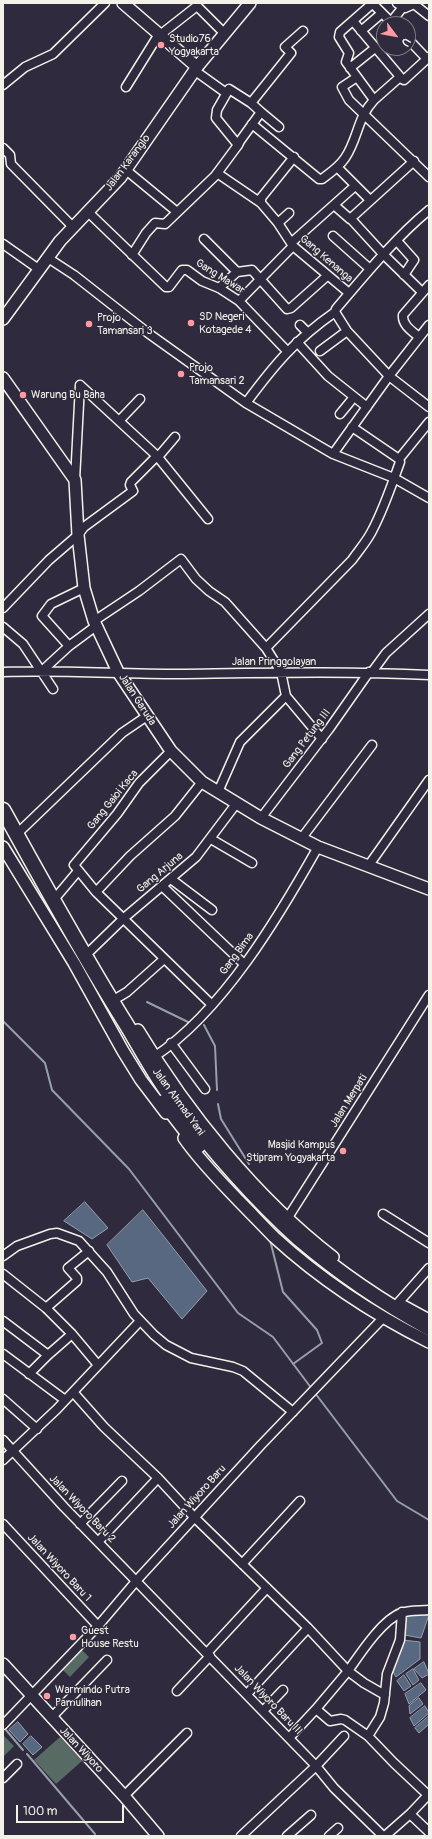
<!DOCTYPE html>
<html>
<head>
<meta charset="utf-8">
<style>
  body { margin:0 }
  #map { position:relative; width:432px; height:1839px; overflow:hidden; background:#2f2a3d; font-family:Pangolin,sans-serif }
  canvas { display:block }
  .frame { position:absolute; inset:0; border:4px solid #f4f1e8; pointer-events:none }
  .north { position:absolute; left:376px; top:16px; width:40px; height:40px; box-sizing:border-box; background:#2f2a3d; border:1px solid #7e7a81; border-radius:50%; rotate:122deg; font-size:11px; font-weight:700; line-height:16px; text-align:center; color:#f4f1e8 }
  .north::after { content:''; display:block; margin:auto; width:14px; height:18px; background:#ff9aa2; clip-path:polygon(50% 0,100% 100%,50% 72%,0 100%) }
  .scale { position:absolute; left:16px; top:1805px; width:108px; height:18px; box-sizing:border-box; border:2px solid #f4f1e8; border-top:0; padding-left:5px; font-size:12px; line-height:14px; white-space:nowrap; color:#f4f1e8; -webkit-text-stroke:3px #2f2a3d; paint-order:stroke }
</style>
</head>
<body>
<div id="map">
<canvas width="432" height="1839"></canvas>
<div class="frame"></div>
<div class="north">U</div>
<div class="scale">100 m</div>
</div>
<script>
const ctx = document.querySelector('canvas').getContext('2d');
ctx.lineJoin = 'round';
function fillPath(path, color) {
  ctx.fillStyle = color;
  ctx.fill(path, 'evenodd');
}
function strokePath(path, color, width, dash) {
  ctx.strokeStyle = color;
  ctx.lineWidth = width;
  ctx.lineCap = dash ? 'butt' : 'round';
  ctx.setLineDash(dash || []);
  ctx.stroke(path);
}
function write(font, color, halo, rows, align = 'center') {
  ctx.font = font + ' Pangolin,sans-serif';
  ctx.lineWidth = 3;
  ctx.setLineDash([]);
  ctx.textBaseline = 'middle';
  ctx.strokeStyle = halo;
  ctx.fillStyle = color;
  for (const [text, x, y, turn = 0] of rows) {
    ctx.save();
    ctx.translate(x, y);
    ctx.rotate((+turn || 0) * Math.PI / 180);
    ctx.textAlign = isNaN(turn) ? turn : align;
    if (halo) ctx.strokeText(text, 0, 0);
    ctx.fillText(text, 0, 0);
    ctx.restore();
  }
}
fillPath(new Path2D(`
  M82 1650 89 1657 70 1677 63 1670Z
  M3 1735 14 1746 3 1757Z
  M60 1737 82 1761 56 1784 34 1760Z`), '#576a63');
const water = new Path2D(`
  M85 1202 108 1228 92 1239 64 1221Z
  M143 1210 207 1291 182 1319 148 1278 132 1282 107 1245Z
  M406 1615H429L421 1638 404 1635Z
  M403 1640 420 1642V1659L396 1677 392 1670Z
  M424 1662 429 1674 422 1678 414 1669Z
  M413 1669 419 1680 413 1685 406 1674Z
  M404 1675 411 1686 404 1691 397 1681Z
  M421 1683 426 1690 409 1704 405 1694Z
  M419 1698 423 1704 410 1714 409 1706Z
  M425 1706 429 1713 414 1726 410 1718Z
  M429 1716V1724L419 1733 415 1728Z
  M18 1722 28 1734 20 1742 9 1730Z
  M31 1736 42 1747 33 1755 23 1744Z`);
fillPath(water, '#586880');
strokePath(water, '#969faa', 1);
strokePath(new Path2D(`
  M147 1002 188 1022
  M3 1021 45 1063 52 1090 129 1169 238 1313 273 1337 312 1389
  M204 1025 215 1046 217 1090
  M218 1104 221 1119 249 1164
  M270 1240 283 1292 317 1330 322 1343 293 1364
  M315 1393 397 1501 429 1520
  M6 1730 23 1750
  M27 1754 95 1834`), '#969faa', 2);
const street = new Path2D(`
  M372 3 393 24
  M373 3 340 32 339 37 349 53 346 62 374 100 400 77
  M397 3 405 8 414 4 429 16
  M353 21 402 79 404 80 429 57
  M391 22 403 7
  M361 31 382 13
  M160 35 197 6 224 33
  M408 39 427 59
  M350 68 375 48
  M194 70 226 93
  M357 77 342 87 349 100 429 177
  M3 85 25 67 53 54 105 3
  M126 87 159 34
  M251 103 291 53 285 47 303 31
  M261 112 279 127
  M252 124 319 179H322C330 173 339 167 345 158 358 139 357 118 374 100
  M3 148 10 155 11 164 73 227
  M337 167 370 200
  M126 170 177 212
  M217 173 261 203 278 223 293 246 349 293
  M261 203V198L294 157
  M334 205 350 219 414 161
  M429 210C396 237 364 276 336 309L335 312 347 331 389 376 429 407
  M88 212 166 287H169L182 270H187L202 281 219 288 239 301 287 351
  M351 219 384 255 422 292
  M278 223 289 213
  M333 236 370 269
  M204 239 237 272 252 270 287 309 291 308 327 276
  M397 241 414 260 404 275
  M291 243 355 186
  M3 244 40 270
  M132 255 146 233 155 223 165 224 215 176 238 145 240 141 261 112 251 103 229 89 217 110 216 118 238 145
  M48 258 74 275 148 333 246 403 333 454 394 478 429 498
  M219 288 237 272
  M239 301 293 246
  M300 325 307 332
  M419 337C412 331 402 325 403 315L429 285
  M297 342 328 376 367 407
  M320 351 347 331
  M80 385 157 456 208 519
  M246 403C275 364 295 340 335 312
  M340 414 354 397
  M119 421 140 399
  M333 454 389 376 429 325
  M158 457 175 437
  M399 459 429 422
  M75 480 80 385
  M3 608 49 560 78 535 84 527 133 491 130 485 131 482 157 456
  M94 621 139 591 181 559 196 579 209 591 225 602 266 648 281 672 286 696 322 739
  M3 627 23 644 53 689
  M69 646 42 616 51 604 84 588
  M266 648 352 560C359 550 368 540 373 529 384 508 392 484 400 462L399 459 352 427
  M43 670 69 646 96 626
  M3 672C62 670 120 674 178 674 262 673 346 671 429 675
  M372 672 386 653 429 614
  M171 751 139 783 117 814 74 865 96 892 211 1004
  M218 792 240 742 286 696
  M261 818 329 729 369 672
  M20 831 122 733 147 716
  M211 839 252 863
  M301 839 372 745
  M369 865 429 780
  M171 879 212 910
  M162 886 244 964
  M96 892 130 856 175 816 202 782
  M57 896 78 871
  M90 951 124 918 196 857 236 804
  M117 998 127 992 164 959
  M171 1043 205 1089
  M154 1057C223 1011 278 918 318 847
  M383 1214 429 1243
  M287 1219 429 995
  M3 1256 17 1246 50 1234 57 1233 79 1241 107 1272 134 1314 154 1335 166 1345 191 1358 233 1367 243 1371 293 1412
  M3 1274 46 1308 72 1334 98 1365
  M398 1303 429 1268
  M46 1308 77 1281V1278L68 1268 89 1251
  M3 1321 48 1355 29 1374
  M3 1354 65 1400
  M48 1355 72 1334
  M73 1392 104 1427 158 1478 194 1517 308 1628 348 1671 316 1709 289 1738
  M3 1399 37 1429
  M3 1440 64 1507 316 1766 334 1788 383 1836
  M3 1460 57 1409 140 1321
  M3 1524 98 1626
  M80 1524 122 1481
  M98 1542 158 1478
  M242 1564 300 1501
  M402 1612 400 1640 387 1674 384 1703 380 1717 368 1736 394 1763 428 1795
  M207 1653 267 1588
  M177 1691 210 1656
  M247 1694 308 1628
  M385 1695 364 1683 348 1671C360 1654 382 1620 401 1613 409 1610 420 1611 429 1610
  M316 1709 330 1721 341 1719 345 1720 368 1736
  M263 1711 283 1690
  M51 1718 107 1660
  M3 1725 98 1626 137 1580 261 1445 383 1318
  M3 1778 17 1764
  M124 1796 187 1733
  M410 1814 429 1832
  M241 1836 316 1766 344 1736
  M287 1836 311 1815
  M329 1836 338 1828
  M385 1836 410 1814 429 1794`);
const secondary = new Path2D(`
  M123 3 197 67
  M3 319 60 241 120 178 197 67 250 3
  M3 378 75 480 78 535 84 588 94 621 118 672 171 751 202 782 261 818 318 847 429 889
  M3 847 74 963 123 1051 141 1080 166 1113
  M138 1030C188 1113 256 1198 333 1257
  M184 1138C200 1161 219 1180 238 1200 250 1212 262 1225 274 1237 320 1279 373 1314 429 1342
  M403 1306 429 1320
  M3 1664 124 1796 158 1836`);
const highway = new Path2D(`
  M3 810C43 882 82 954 126 1024 140 1047 153 1072 169 1094 207 1144 252 1197 299 1239 339 1273 383 1303 429 1328
  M164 1102 198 1146`);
strokePath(street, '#f4f1e8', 11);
strokePath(secondary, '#f4f1e8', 14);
strokePath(highway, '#f4f1e8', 17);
strokePath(street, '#2f2a3d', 8);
strokePath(secondary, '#2f2a3d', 11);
strokePath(highway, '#2f2a3d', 14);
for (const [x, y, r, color] of [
  [161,45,4,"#ff9aa2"],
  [191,323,4,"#ff9aa2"],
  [89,324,4,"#ff9aa2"],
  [181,374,4,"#ff9aa2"],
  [23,395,4,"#ff9aa2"],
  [343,1151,4,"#ff9aa2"],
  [73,1637,4,"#ff9aa2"],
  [47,1696,4,"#ff9aa2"]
]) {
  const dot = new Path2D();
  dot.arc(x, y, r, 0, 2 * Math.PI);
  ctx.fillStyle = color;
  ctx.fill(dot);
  strokePath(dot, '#2f2a3d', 1.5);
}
write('11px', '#f4f1e8', '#2f2a3d', [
  ["Studio76",169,39],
  ["Yogyakarta",169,52],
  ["SD Negeri",199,317],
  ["Kotagede 4",199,330],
  ["Projo",97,318],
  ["Tamansari 3",97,331],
  ["Projo",189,368],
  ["Tamansari 2",189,381],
  ["Warung Bu Baha",31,395],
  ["Masjid Kampus",335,1145,"right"],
  ["Stipram Yogyakarta",335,1158,"right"],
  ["Guest",81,1631],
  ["House Restu",81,1644],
  ["Warmindo Putra",55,1690],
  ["Pamulihan",55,1703]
], 'left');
write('11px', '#f4f1e8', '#2f2a3d', [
  ["Jalan Karanglo",128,163,-53],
  ["Gang Kenanga",326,259,41],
  ["Gang Mawar",220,277,32],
  ["Jalan Pringgolayan",274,662],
  ["Jalan Garuda",137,700,57],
  ["Gang Petung III",307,739,-53],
  ["Gang Gaioi Kaca",113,800,-51],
  ["Gang Arjuna",160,873,-40],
  ["Gang Bima",237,954,-54],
  ["Jalan Merpati",349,1101,-58],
  ["Jalan Ahmad Yani",178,1102,54],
  ["Jalan Wiyoro Baru",197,1497,-48],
  ["Jalan Wiyoro Baru 2",82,1509,46],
  ["Jalan Wiyoro Baru 1",59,1568,47],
  ["Jalan Wiyoro Baru III",268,1700,46],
  ["Jalan Wiyoro",81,1750,47]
]);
</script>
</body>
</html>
